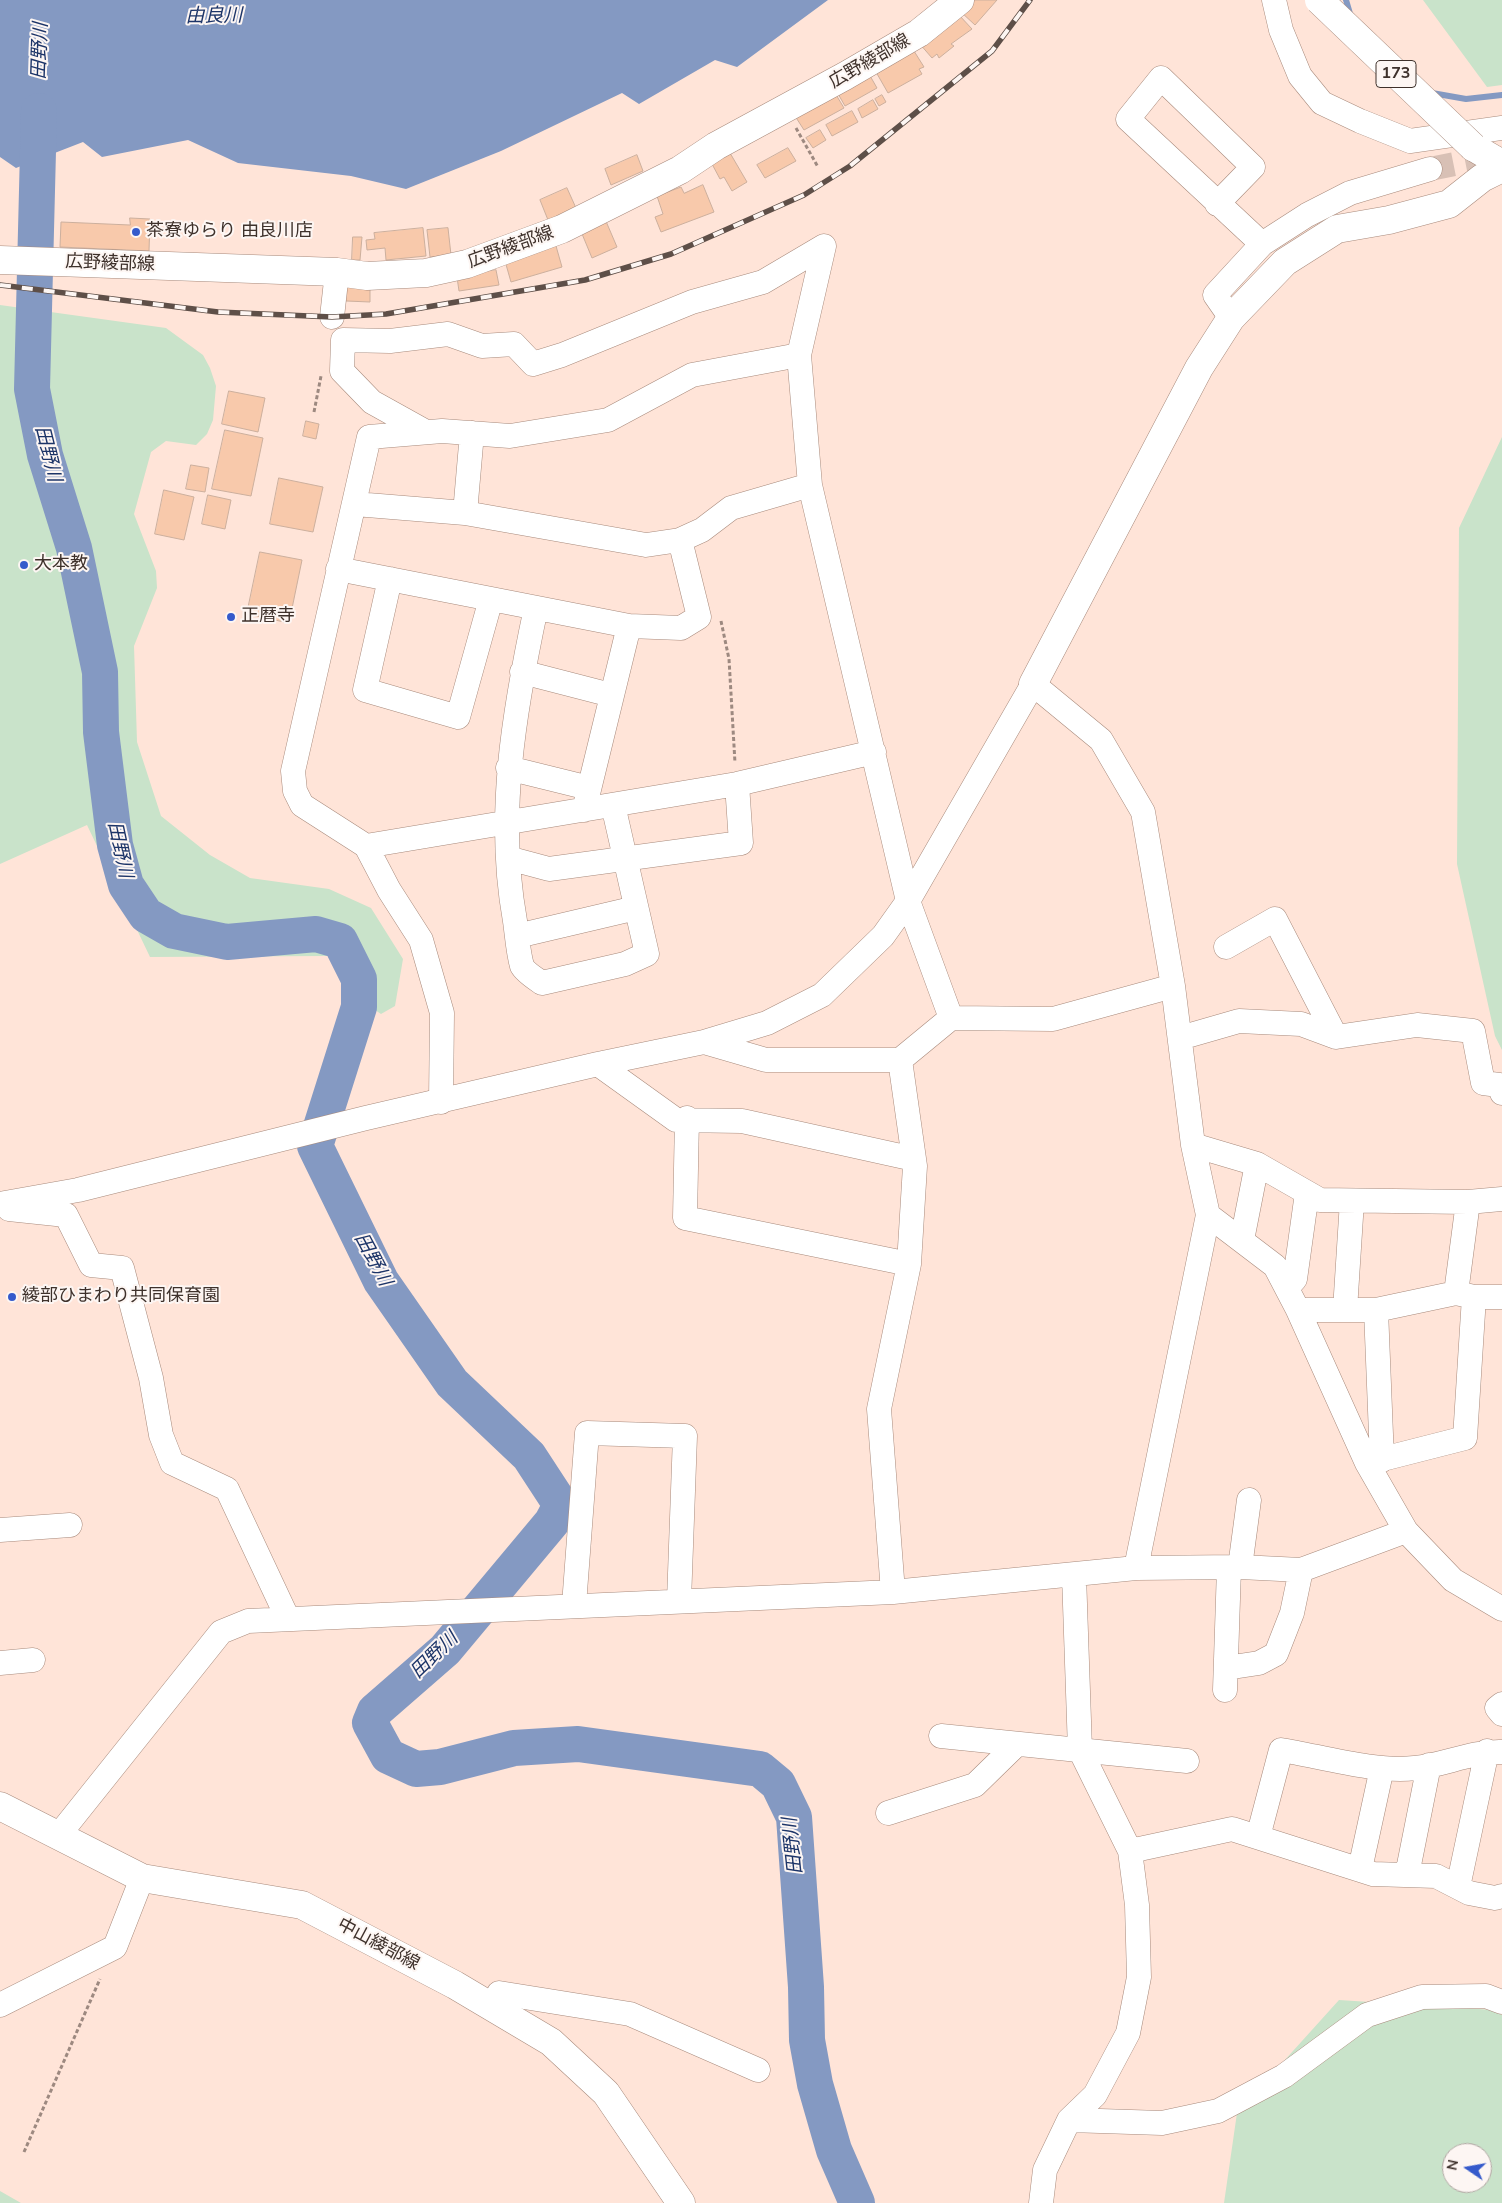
<!DOCTYPE html>
<html>
<head>
<meta charset="utf-8">
<style>
  body { margin:0 }
  #map { position:relative; width:1502px; height:2203px; overflow:hidden; background:#ffe4d8; font-family:"Nunito Sans",sans-serif }
  canvas { display:block }
  .north { position:absolute; left:1442px; top:2143px; width:50px; height:50px; box-sizing:border-box; background:#fdf6f3; border:1px solid #b1a7a3; border-radius:50%; rotate:282deg; font-size:14px; font-weight:700; line-height:20px; text-align:center; color:#3e312b }
  .north::after { content:''; display:block; margin:auto; width:18px; height:22px; background:#355acb; clip-path:polygon(50% 0,100% 100%,50% 72%,0 100%) }
</style>
</head>
<body>
<div id="map">
<canvas width="1502" height="2203"></canvas>
<div class="north">N</div>
</div>
<script>
const ctx = document.querySelector('canvas').getContext('2d');
ctx.lineJoin = 'round';
function fillPath(path, color) {
  ctx.fillStyle = color;
  ctx.fill(path, 'evenodd');
}
function strokePath(path, color, width, dash) {
  ctx.strokeStyle = color;
  ctx.lineWidth = width;
  ctx.lineCap = dash ? 'butt' : 'round';
  ctx.setLineDash(dash || []);
  ctx.stroke(path);
}
function write(font, color, halo, rows, align = 'center') {
  ctx.font = font + ' "Nunito Sans","Noto Sans JP",sans-serif';
  ctx.lineWidth = 4;
  ctx.setLineDash([]);
  ctx.textBaseline = 'middle';
  ctx.strokeStyle = halo;
  ctx.fillStyle = color;
  for (const [text, x, y, turn = 0] of rows) {
    ctx.save();
    ctx.translate(x, y);
    ctx.rotate((+turn || 0) * Math.PI / 180);
    ctx.textAlign = isNaN(turn) ? turn : align;
    if (halo) ctx.strokeText(text, 0, 0);
    ctx.fillText(text, 0, 0);
    ctx.restore();
  }
}
fillPath(new Path2D(`
  M1423 0H1502V85L1487 87Z
  M0 305 166 328 203 355 210 368 216 386 213 420 207 434 196 445 166 441 151 452 134 514 156 571 157 588 134 646 137 742 161 816 210 855 250 878 329 889 371 908 403 959 395 1006 381 1014 369 1006 364 961 327 956 150 957 87 825 0 864Z
  M1502 437V1050L1495 1036 1457 864 1459 528Z
  M1339 2000 1494 2010 1502 2015V2203H1224L1237 2113ZM1452 2153H1482V2183H1452Z
  M0 2191 21 2203H0Z`), '#c9e3ca');
fillPath(new Path2D(`
  M0 0H828L737 67 715 60 639 104 622 93 501 151 406 189 351 176 238 163 188 140 102 157 83 142 16 168 0 157Z`), '#8499c2');
strokePath(new Path2D(`
  M1346 0 1351 17
  M1432 93 1466 99 1502 95`), '#8499c2', 6);
strokePath(new Path2D(`
  M39 111 32 389 45 455 74 548 100 672 101 732 115 845 126 885 146 915 174 931 227 942 316 934 340 941 359 979V1007L315 1146 381 1281 452 1383 529 1456 561 1505 552 1522 445 1650 375 1711 370 1723 388 1756 416 1769 440 1767 514 1748 578 1744 760 1769 778 1784 794 1817 806 1987 807 2040 815 2084 834 2150 857 2203`), '#8499c2', 36);
const building = new Path2D(`
  M973 0H997L975 25 961 12Z
  M959 15 972 29 951 44 954 46 939 58 937 54 932 58 919 43Z
  M914 51 924 67 919 69 922 74 888 93 876 72Z
  M869 74 877 88 845 106 837 92Z
  M835 93 844 108 804 130 795 116Z
  M882 95 886 102 879 106 875 99Z
  M873 100 878 109 862 118 858 109Z
  M852 111 858 122 832 136 826 125Z
  M820 130 826 140 813 148 806 138Z
  M788 148 796 161 765 178 757 165Z
  M730 153 747 182 732 191 724 177 720 179 712 164Z
  M637 155 643 171 611 185 605 169Z
  M703 185 714 212 661 232 655 217 663 214 657 196 681 187 684 193Z
  M567 188 576 208 548 220 540 200Z
  M130 218 150 219 149 251 60 247 61 222 130 225Z
  M605 219 617 247 592 258 580 229Z
  M423 228 426 256 386 260 385 248 367 250 366 240 375 239 374 233Z
  M448 228 451 255 430 257 427 230Z
  M353 237H362L360 260H352Z
  M556 246 562 267 511 282 505 261Z
  M496 270 499 285 459 291 457 277Z
  M346 286 370 287V302L346 301Z
  M229 391 265 398 258 432 222 424Z
  M306 421 319 424 316 439 303 436Z
  M225 430 263 438 251 496 212 489Z
  M191 465 209 468 205 492 186 489Z
  M279 478 323 487 313 532 270 524Z
  M164 490 194 497 184 540 155 534Z
  M208 495 231 500 225 529 202 524Z
  M260 552 302 560 289 623 247 614Z`);
fillPath(building, '#f8c9ab');
strokePath(building, '#ccaf9d', 1);
strokePath(new Path2D(`
  M1430 169 1500 155`), '#d8c0b5', 24, [24, 12]);
const minor = new Path2D(`
  M1274 0 1281 30 1300 76 1322 103 1360 121 1410 141 1502 128
  M1217 204 1253 167 1161 78 1128 119 1262 244
  M332 317 337 272
  M1231 318 1215 295 1262 244 1307 215 1350 193 1430 169
  M426 432 372 402 342 371 343 340 390 341 448 334 482 346 514 344 533 364 562 355 692 302 763 282 824 246 799 355
  M355 504 465 513 646 545 680 540 702 530 731 508 810 485
  M465 513 472 433
  M338 569 629 626 681 628 699 617 680 540
  M390 579 365 690 458 717 491 599
  M536 608C514 711 496 816 515 921 517 935 518 952 522 966 525 972 536 979 542 983L625 964 647 954 613 805
  M522 672 611 695
  M508 768 589 788
  M584 810 629 626
  M366 846 737 784 874 752
  M508 858 549 869 741 843 737 784
  M517 936 636 908
  M1336 1037 1417 1025 1473 1031 1483 1083 1499 1085 1502 1093
  M1180 1038 1239 1021 1301 1024 1336 1037 1275 919 1226 947
  M704 1042 766 1060H900L951 1018 1053 1019 1173 986
  M598 1064 676 1120 742 1121 914 1159
  M441 1102 442 1013 421 940 389 890 366 846 302 805 295 791 293 771 369 437 442 431 510 436 608 420 692 375 799 355 810 485 908 901 951 1018
  M687 1118 685 1218 909 1264
  M1193 1145 1257 1164 1320 1200 1468 1202 1456 1293
  M1468 1202 1502 1199
  M0 1204 78 1190 366 1118 598 1064 704 1042 767 1023 822 995 883 936 908 901 1033 684 1101 740 1143 812 1173 986 1193 1145 1208 1215 1136 1568
  M9 1209 66 1215 91 1265 122 1268 151 1378 161 1435 172 1463 227 1489 288 1619
  M1208 1215 1275 1266 1298 1310 1367 1463 1406 1531 1453 1580 1502 1609
  M1242 1240 1257 1164
  M1287 1288 1295 1279 1307 1193
  M1474 1297H1502
  M1298 1310H1376L1382 1460
  M1345 1310 1352 1201
  M1367 1463 1465 1438 1474 1297 1456 1293 1376 1310
  M0 1530 70 1525
  M1240 1567 1249 1500
  M893 1592 879 1409 909 1264 915 1166 900 1060
  M574 1605 587 1433 685 1436 679 1601
  M0 1663 33 1660
  M1226 1668 1259 1663 1276 1654 1292 1613 1301 1570
  M1225 1690 1229 1568
  M1502 1704 1497 1708 1502 1714
  M941 1736 1187 1761
  M888 1813 975 1785 1017 1744
  M58 1836 221 1632 248 1621 893 1592 1136 1568 1240 1567 1301 1570 1406 1531
  M1258 1837 1281 1750C1319 1756 1377 1773 1415 1768 1444 1765 1472 1751 1502 1752
  M1130 1851 1232 1829 1373 1874 1436 1876 1469 1893 1495 1898 1502 1896
  M1360 1869 1382 1768
  M1407 1875 1429 1765
  M1458 1887 1487 1751
  M0 2005 115 1947 142 1878
  M493 2007 499 1993 630 2014 758 2070
  M1069 2120 1162 2123 1218 2111 1284 2076 1367 2015 1422 1997 1486 1996 1502 2002
  M1041 2203 1045 2170 1069 2120 1095 2095 1128 2033 1139 1977 1137 1905 1130 1851 1080 1750 1074 1575`);
const tertiary = new Path2D(`
  M1033 684 1199 368 1231 318 1285 262 1337 229 1389 220 1449 204 1482 178 1502 168`);
const secondary = new Path2D(`
  M0 260 337 272 367 276 426 273 467 264 562 229 680 170 716 146 845 76 919 33 960 0
  M0 1806 142 1878 302 1905 455 1985 551 2042 606 2093 681 2203`);
const trunk = new Path2D(`
  M1473 147 1502 164`);
strokePath(minor, '#a88a7c', 25);
strokePath(tertiary, '#a88a7c', 29);
strokePath(secondary, '#a88a7c', 29);
strokePath(trunk, '#a88a7c', 29);
strokePath(new Path2D(`
  M796 128 818 167
  M314 412 321 376
  M721 621 729 659 735 763
  M24 2152 100 1979`), '#9d8980', 3, [4, 2.5]);
strokePath(minor, '#fff', 24);
strokePath(tertiary, '#fff', 28);
strokePath(secondary, '#fff', 28);
strokePath(trunk, '#fff', 28);
const rail = new Path2D(`
  M0 285 218 312 332 317 386 314 585 280 671 254 804 195 850 166 992 51 1030 0`);
strokePath(rail, '#5e4f48', 5.5);
strokePath(rail, '#fdf6f3', 4, [11]);
const trunkBridge = new Path2D(`
  M1319 0 1473 147`);
strokePath(trunkBridge, '#a88a7c', 29, []);
strokePath(trunkBridge, '#fff', 28);
for (const [x, y, r, color] of [
  [136,232,5,"#355acb"],
  [24,565,5,"#355acb"],
  [231,617,5,"#355acb"],
  [12,1297,5,"#355acb"]
]) {
  const dot = new Path2D();
  dot.arc(x, y, r, 0, 2 * Math.PI);
  ctx.fillStyle = color;
  ctx.fill(dot);
  strokePath(dot, '#fdf6f3', 2);
}
for (const [x, y, w] of [
  [1396,74,40]
]) {
  const box = new Path2D();
  box.roundRect(x - w / 2, y - 13.5, w, 27, 4);
  ctx.fillStyle = '#fdf6f3';
  ctx.fill(box);
  strokePath(box, '#3e312b', 1);
}
write('bold 16px', '#3e312b', null, [
  ["173",1396,74]
]);
write('18px', '#3e312b', '#fdf6f3', [
  ["広野綾部線",870,62,-30],
  ["広野綾部線",511,248,-20],
  ["広野綾部線",110,264,2],
  ["中山綾部線",378,1945,28]
]);
write('18px', '#3e312b', '#fdf6f3', [
  ["茶寮ゆらり 由良川店",146,232],
  ["大本教",34,565],
  ["正暦寺",241,617],
  ["綾部ひまわり共同保育園",22,1297]
], 'left');
write('italic 19px', '#1c3468', '#fdf6f3', [
  ["由良川",214,17,-1],
  ["田野川",41,51,-88],
  ["田野川",47,454,76],
  ["田野川",119,850,78],
  ["田野川",372,1260,62],
  ["田野川",435,1656,-44],
  ["田野川",794,1846,-96]
]);
</script>
</body>
</html>
